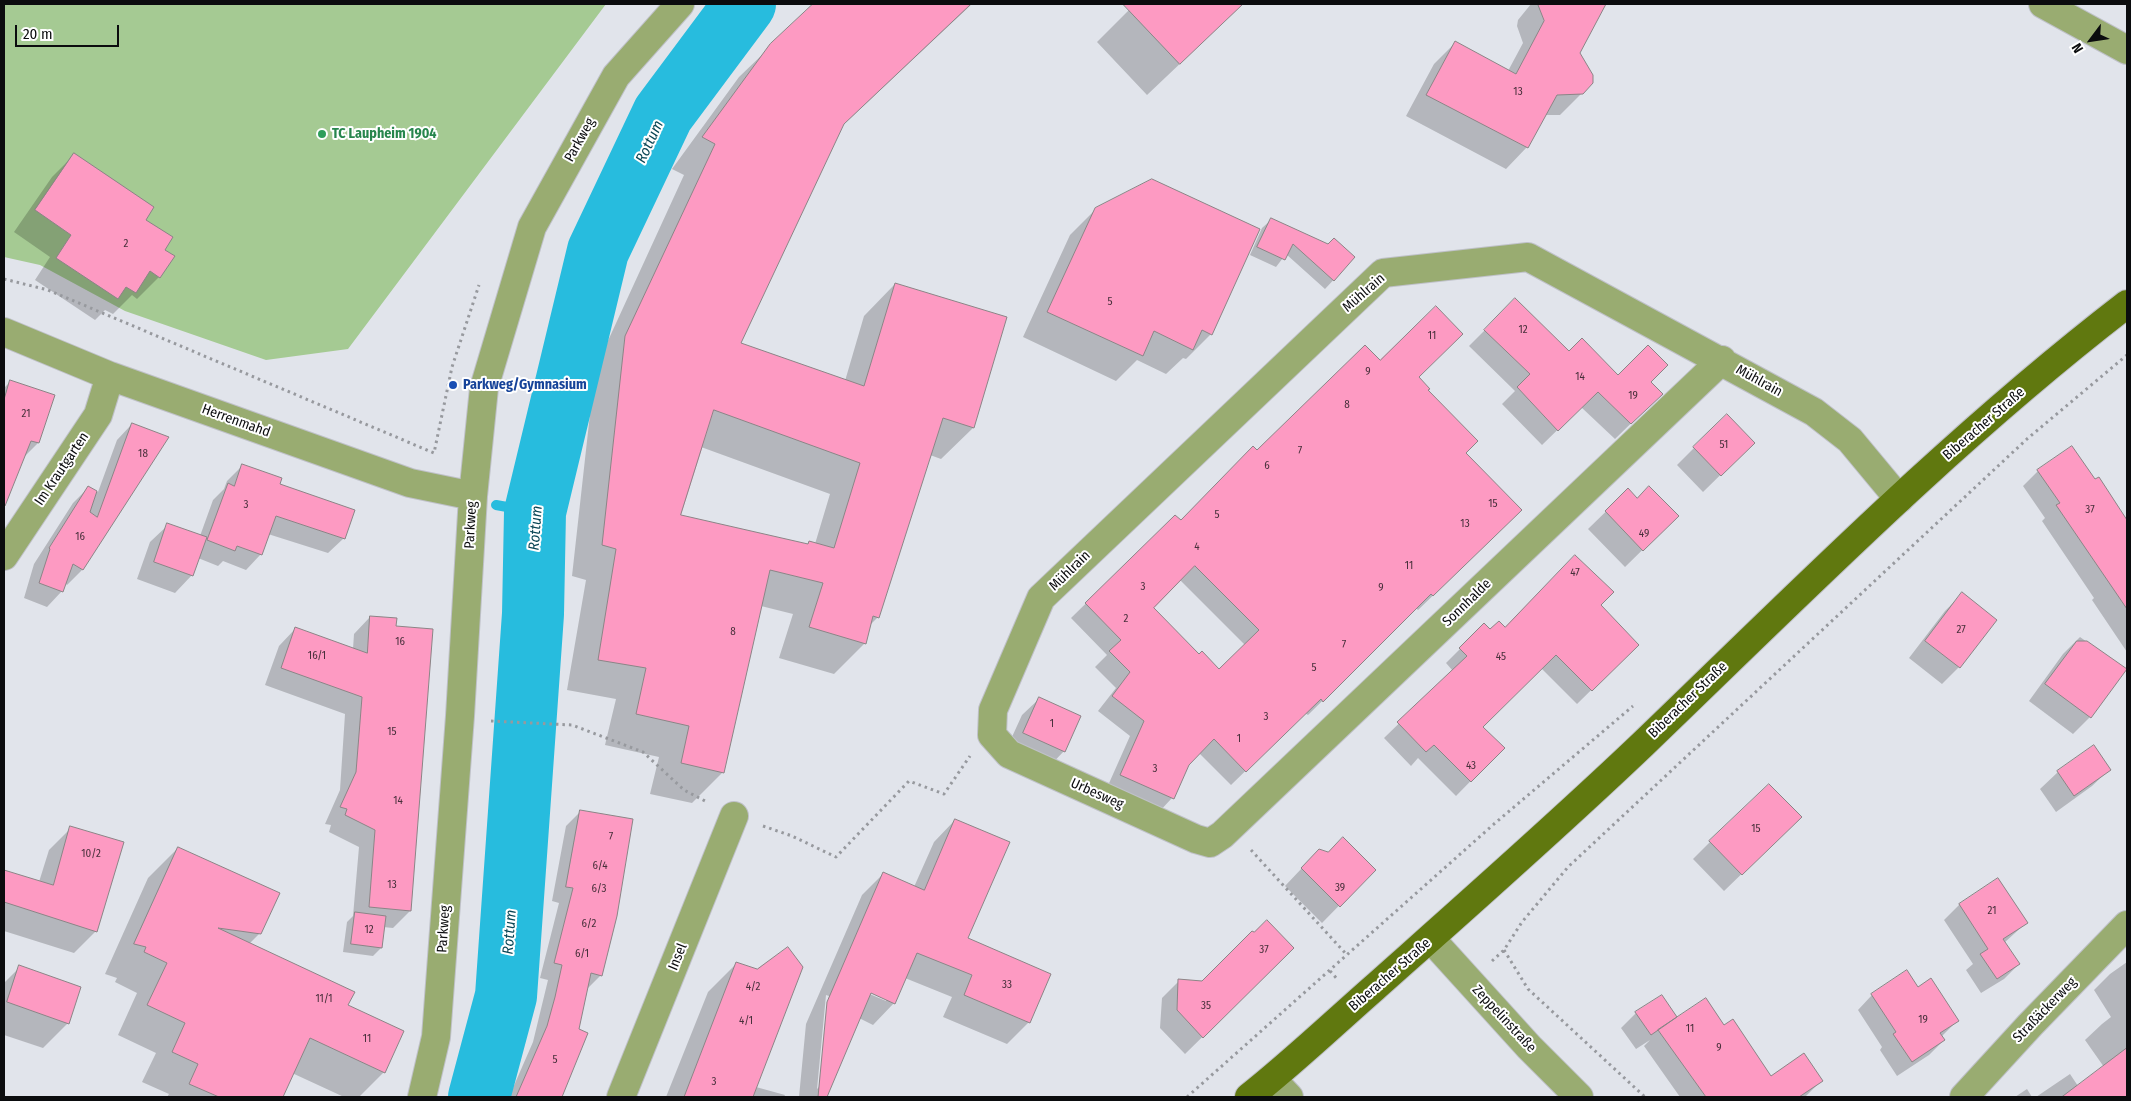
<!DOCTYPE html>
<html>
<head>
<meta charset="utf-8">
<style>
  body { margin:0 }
  #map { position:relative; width:2131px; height:1101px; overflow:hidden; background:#e1e4eb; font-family:"Fira Sans Condensed",sans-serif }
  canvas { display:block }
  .frame { position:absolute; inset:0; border:5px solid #0b0c0e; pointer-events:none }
  .north { position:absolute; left:2066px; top:15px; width:50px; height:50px; -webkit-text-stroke:4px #fff; paint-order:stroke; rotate:239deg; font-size:14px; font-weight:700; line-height:20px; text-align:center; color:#0b0c0e }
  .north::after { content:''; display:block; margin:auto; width:18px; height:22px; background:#0b0c0e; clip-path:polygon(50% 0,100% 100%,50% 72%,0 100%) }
  .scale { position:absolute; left:15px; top:25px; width:104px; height:22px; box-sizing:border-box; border:2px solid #0b0c0e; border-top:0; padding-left:6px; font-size:15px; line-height:18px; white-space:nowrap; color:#0b0c0e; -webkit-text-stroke:4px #fff; paint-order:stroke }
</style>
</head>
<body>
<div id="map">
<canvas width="2131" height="1101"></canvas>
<div class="frame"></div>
<div class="north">N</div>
<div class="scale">20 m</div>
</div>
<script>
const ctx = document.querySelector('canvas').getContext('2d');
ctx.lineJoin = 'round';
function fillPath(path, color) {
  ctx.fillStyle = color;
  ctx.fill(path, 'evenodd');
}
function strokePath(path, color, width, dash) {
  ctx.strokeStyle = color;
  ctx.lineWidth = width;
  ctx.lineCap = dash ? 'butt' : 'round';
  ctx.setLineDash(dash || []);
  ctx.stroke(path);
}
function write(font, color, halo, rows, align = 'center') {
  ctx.font = font + ' "Fira Sans Condensed",sans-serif';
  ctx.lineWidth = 4;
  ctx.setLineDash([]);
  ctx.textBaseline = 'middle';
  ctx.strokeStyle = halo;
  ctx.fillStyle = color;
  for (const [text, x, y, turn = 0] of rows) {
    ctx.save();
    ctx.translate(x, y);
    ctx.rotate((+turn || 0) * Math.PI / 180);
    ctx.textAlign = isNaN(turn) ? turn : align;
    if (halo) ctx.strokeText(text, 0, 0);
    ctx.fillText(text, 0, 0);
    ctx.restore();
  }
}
fillPath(new Path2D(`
  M4 4H606L348 349 266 360 125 311 40 265 4 257Z`), '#a5ca93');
fillPath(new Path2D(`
  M815 4H972L841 127 740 344 845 381 864 316 895 284 1006 318 973 428 941 459 930 455 878 617 869 626 865 643 834 674 779 658 793 614 761 606 723 772 692 803 650 794 659 757 605 745 616 699 567 690 586 580 572 576 595 369 684 175 672 169 739 77ZM701 447 830 494 815 544 807 545 680 516Z
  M1135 4H1243L1147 95 1097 42Z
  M1531 4H1605L1578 53 1582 93 1560 115H1544L1527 147 1506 169 1406 116 1434 64 1455 43 1508 71 1523 43 1517 26 1518 20Z
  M74 155 144 220 159 277 137 299 132 295 113 314 105 310 95 320 35 280 50 257 14 232 52 177Z
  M1096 209 1211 334 1186 359 1183 358 1166 374 1137 360 1116 381 1023 337 1070 235Z
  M1271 220 1354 258 1325 289 1286 254 1276 267 1250 255 1262 228Z
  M1499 316 1618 377 1650 382 1661 394 1615 439 1581 407 1542 445 1502 404 1515 391 1469 346Z
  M1380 362 1417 377 1506 525 1418 610 1416 608 1308 715 1305 713 1231 785 1199 753 1188 764 1172 798 1158 813 1106 790 1130 736 1098 711 1116 688 1095 667 1107 655 1071 618 1175 516 1181 522 1257 452ZM1180 580 1245 645 1219 671 1199 656 1152 608Z
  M11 381 54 396 38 443 24 457 18 470 4 485V388Z
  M1727 415 1753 443 1703 492 1677 465Z
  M132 424 167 437 82 570 67 585 65 583 62 591 47 607 24 598 34 564 73 503 88 488 98 492 117 440Z
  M242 466 278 485 344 538 328 553 268 534 261 554 246 570 223 561 218 566 198 558 192 575 175 593 137 579 150 542 168 525 200 536 213 500 224 489 227 481Z
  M2038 471 2110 537 2127 563V652L2092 600 2094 598 2042 521 2045 518 2023 486Z
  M1628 490 1637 499 1677 516 1625 567 1588 529Z
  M1962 594 1959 667 1942 684 1909 658 1945 611Z
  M1599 605 1637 645 1577 704 1541 668 1481 728 1503 748 1456 796 1418 758 1411 766 1384 738 1453 671 1446 663 1484 625 1490 631Z
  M370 617 410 911 393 928 383 927 381 948 373 956 343 952 347 922 353 916 359 847 329 832 331 825 325 824 340 790 345 714 265 685 279 646 295 629 353 649 354 634Z
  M2080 637 2125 669 2090 717 2073 734 2029 701 2063 654Z
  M1040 698 1080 717 1064 751 1047 769 1006 750 1022 715Z
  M2110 769 2092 786 2056 812 2040 789 2058 772Z
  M581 811 601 975 587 989 578 1030 587 1033 561 1097H509L533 1042 548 980 540 978 559 903 552 901 566 826Z
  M955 820 967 939 1049 974 1028 1023 1007 1044 943 1017 952 997 905 978 894 1003 873 1025 859 1018 825 1097H799L806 1024 862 895 883 874 914 887 934 842ZM866 990 886 998V1001L865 992ZM826 995 829 996 820 1086 817 1089Z
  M71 828 96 931 74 953 4 931V871L39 882 49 850Z
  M1783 834 1724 891 1693 859 1710 842Z
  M178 848 260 933 249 944 346 1006 384 1072 359 1097H344L292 1073 281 1097H167L169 1094 142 1082 156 1053 118 1035 137 993 115 982 117 978 105 974 148 878Z
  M1319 850 1374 870 1322 923 1285 886Z
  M1998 880 2026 923 2004 943 2019 964 2004 979 1981 993 1966 970 1973 964 1944 920 1959 905Z
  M1293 948 1185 1054 1160 1028 1162 998 1179 981 1203 982Z
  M2127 962V1097H2118L2109 1086 2107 1097H2036L2070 1074 2078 1086 2104 1067 2085 1040 2102 1024 2111 1017 2094 990 2110 974Z
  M737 963 757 971 756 1087 785 1095 784 1097H666L708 992Z
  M20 967 68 1023 43 1048 4 1035V983Z
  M1918 989 1957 1021 1941 1037 1944 1040 1929 1055 1897 1076 1880 1050 1882 1047 1858 1010 1872 995Z
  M1662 996 1675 1017 1668 1024 1724 1027 1771 1077 1821 1081 1805 1097H1680L1644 1046 1650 1040 1636 1049 1621 1028 1636 1013Z
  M2027 1089 2032 1097H2015Z`), '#0003');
strokePath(new Path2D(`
  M496 505 535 512`), '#27bcde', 10);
strokePath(new Path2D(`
  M479 1097 506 996 533 614 535 512 598 251 663 114 745 4`), '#27bcde', 62);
const building = new Path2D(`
  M813 4H971L844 124 741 343 864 386 895 283 1007 317 974 428 943 418 879 618 873 616 866 644 809 627 823 583 770 570 724 773 681 763 689 726 636 714 646 668 598 660 616 549 602 545 625 336 715 144 702 137 770 44ZM714 410 860 463 834 548 809 541 808 544 681 515Z
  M1123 4H1243L1180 64Z
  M1538 4H1606L1580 53 1593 75V83L1583 94 1557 95 1528 148 1426 95 1455 41 1516 74 1544 21Z
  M74 153 154 207 146 220 173 237 165 250 175 256 160 278 150 271 136 293 126 287 118 299 56 258 71 235 35 210Z
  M1152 179 1260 229 1212 335 1202 330 1193 350 1154 331 1143 356 1047 312 1095 208Z
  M1271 218 1328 244 1334 238 1355 257 1334 281 1293 244 1285 260 1257 247Z
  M1515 298 1569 351 1582 338 1618 375 1648 345 1668 365 1651 382 1663 394 1631 424 1598 392 1558 431 1517 387 1530 374 1484 330Z
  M1436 306 1463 334 1419 377 1430 389 1428 390 1478 441 1466 453 1522 510 1433 596 1431 594 1323 702 1321 699 1246 772 1214 739 1189 765 1174 799 1120 775 1144 721 1112 696 1130 672 1109 651 1121 640 1085 603 1175 515 1181 520 1253 446 1257 450 1365 345 1380 360ZM1195 566 1259 630 1219 669 1202 651 1199 654 1154 608Z
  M10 380 55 395 39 443 31 441 5 506H4V400Z
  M1727 414 1755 443 1721 476 1693 447Z
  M132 423 169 437 83 570 73 564 63 592 39 583 50 549 49 548 88 486 97 491 90 512 97 517Z
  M2072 446 2095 479 2099 477 2127 520V609L2056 505 2060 503 2037 470Z
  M242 464 282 478 280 484 355 510 345 539 276 516 262 555 237 546 235 551 207 540 228 483 234 486Z
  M1649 486 1679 516 1643 551 1605 511 1628 488 1637 498Z
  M167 523 207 537 193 576 154 562Z
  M1575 555 1614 592 1601 605 1639 645 1592 691 1556 655 1483 727 1505 748 1471 782 1434 745 1426 752 1397 722 1467 656 1459 648 1484 623 1490 629 1499 621 1505 627Z
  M1962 592 1997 620 1960 668 1925 641Z
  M370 616 397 618 396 626 433 629 411 911 369 907 375 830 345 815 347 809 340 807 356 772 362 697 281 668 295 627 367 653Z
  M2077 641H2087L2127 669 2091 718 2045 684Z
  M1039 697 1081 716 1065 752 1023 733Z
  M2094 745 2111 770 2074 796 2057 771Z
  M1769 784 1802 817 1742 875 1709 841Z
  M580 810 633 819 617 916 602 976 591 973 579 1029 588 1033 562 1097H516L547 1026 555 997 562 965 554 963 573 888 566 887Z
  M955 819 1010 842 968 938 1051 974 1030 1023 964 995 972 975 917 953 895 1004 871 993 827 1097H818L827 1002 883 872 924 890Z
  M70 826 124 842 97 932 4 902V870L53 885Z
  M1343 837 1376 870 1340 907 1301 868 1319 849 1328 852Z
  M178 847 280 893 261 934 218 928 355 992 348 1005 404 1031 385 1073 310 1038 283 1097H219L189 1084 198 1064 172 1052 185 1023 147 1005 167 963 144 952 146 947 134 944Z
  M1998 878 2028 923 2003 939 2020 964 1997 979 1980 954 1988 949 1959 904Z
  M355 912 386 916 382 948 351 944Z
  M1267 920 1294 948 1203 1038 1177 1010 1178 979 1202 981 1252 931 1254 932Z
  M788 947 803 967 753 1097H684L736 962 757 969Z
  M19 965 81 987 69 1024 7 1002Z
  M1907 970 1918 987 1931 978 1959 1021 1940 1033 1945 1040 1912 1062 1893 1034 1896 1032 1871 994Z
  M1662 995 1677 1017 1651 1035 1635 1012Z
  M1706 998 1724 1025 1733 1019 1771 1076 1804 1053 1823 1081 1799 1097H1706L1658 1030Z
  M2127 1048V1097H2062Z`);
fillPath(building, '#fd9ac2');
strokePath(building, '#8b8486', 1);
const minor = new Path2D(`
  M2043 4 2127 50
  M4 332 110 376 410 483 473 496
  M1722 360 1222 835 1210 843 1196 839 1009 754 992 735 993 710 1041 598 1383 273 1528 257 1814 412 1850 440 1899 499
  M4 556 98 415 110 376
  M1431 939 1529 1047 1579 1097
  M1272 1079 1289 1097
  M422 1097 436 1037 460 716 473 496 484 388 532 227 616 76 680 4
  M621 1097 734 816
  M1964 1097 2030 1025 2127 925`);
const major = new Path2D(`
  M1249 1097C1292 1063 1333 1024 1374 988 1465 907 1556 827 1643 744 1800 593 1954 437 2127 304`);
strokePath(minor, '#bfc1c8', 30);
strokePath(major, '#bfc1c8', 30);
strokePath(new Path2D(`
  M4 279 48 290 434 453 452 367 479 285
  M491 721 572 725 643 752 684 790 707 802
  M763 826 792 836 836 857 909 781 944 794 970 756
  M1251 850 1347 955
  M1504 950 1528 989 1645 1097
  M1492 961 1504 950 1522 922 1568 867 2027 439 2127 355
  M1330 971 1338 980
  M1187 1097 1494 824 1633 706`), '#97999e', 3, [2.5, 4]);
strokePath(minor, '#99ac71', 28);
strokePath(major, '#60780f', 28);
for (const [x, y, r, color] of [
  [322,134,5,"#2e9e5b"],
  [453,385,5,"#1a4fb4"]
]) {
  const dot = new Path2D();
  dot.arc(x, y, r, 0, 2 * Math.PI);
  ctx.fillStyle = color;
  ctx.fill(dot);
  strokePath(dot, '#fff', 2);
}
write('11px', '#48303b', null, [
  ["13",1518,92],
  ["2",126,244],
  ["5",1110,302],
  ["12",1523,330],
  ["11",1432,336],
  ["9",1368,372],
  ["14",1580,377],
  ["19",1633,396],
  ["8",1347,405],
  ["21",26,414],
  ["51",1724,445],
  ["7",1300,451],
  ["18",143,454],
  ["6",1267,466],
  ["15",1493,504],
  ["3",246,505],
  ["37",2090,510],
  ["5",1217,515],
  ["13",1465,524],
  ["49",1644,534],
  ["16",80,537],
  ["4",1197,547],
  ["11",1409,566],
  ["47",1575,573],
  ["3",1143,587],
  ["9",1381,588],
  ["2",1126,619],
  ["27",1961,630],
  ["8",733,632],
  ["16",400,642],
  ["7",1344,645],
  ["16/1",317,656],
  ["45",1501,657],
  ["5",1314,668],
  ["3",1266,717],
  ["1",1052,724],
  ["15",392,732],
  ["1",1239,739],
  ["43",1471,766],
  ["3",1155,769],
  ["14",398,801],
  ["15",1756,829],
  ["7",611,837],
  ["10/2",91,854],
  ["6/4",600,866],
  ["13",392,885],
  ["39",1340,888],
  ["6/3",599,889],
  ["21",1992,911],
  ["6/2",589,924],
  ["12",369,930],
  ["37",1264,950],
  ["6/1",582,954],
  ["33",1007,985],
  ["4/2",753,987],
  ["11/1",324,999],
  ["35",1206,1006],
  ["19",1923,1020],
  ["4/1",746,1021],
  ["11",1690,1029],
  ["11",367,1039],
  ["9",1719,1048],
  ["5",555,1060],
  ["3",714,1082]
]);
write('bold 14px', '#27864d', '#fff', [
  ["TC Laupheim 1904",332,134]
], 'left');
write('14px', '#0b0c0e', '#fff', [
  ["Parkweg",580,140,-61],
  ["Mühlrain",1364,293,-41],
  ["Mühlrain",1759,381,29],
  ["Herrenmahd",236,421,20],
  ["Biberacher Straße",1984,424,-41],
  ["Im Krautgarten",62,469,-56],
  ["Parkweg",471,525,-87],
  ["Mühlrain",1070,571,-44],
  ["Sonnhalde",1467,603,-44],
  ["Biberacher Straße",1688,700,-44],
  ["Urbesweg",1097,794,24],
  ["Parkweg",444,929,-86],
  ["Insel",678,957,-68],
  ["Biberacher Straße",1390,975,-41],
  ["Straßäckerweg",2045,1010,-46],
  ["Zeppelinstraße",1504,1019,47]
]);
write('bold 14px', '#164399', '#fff', [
  ["Parkweg/Gymnasium",463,385]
], 'left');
write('italic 15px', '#094655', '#fff', [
  ["Rottum",650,142,-65],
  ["Rottum",536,528,-86],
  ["Rottum",510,932,-86]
]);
</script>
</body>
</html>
